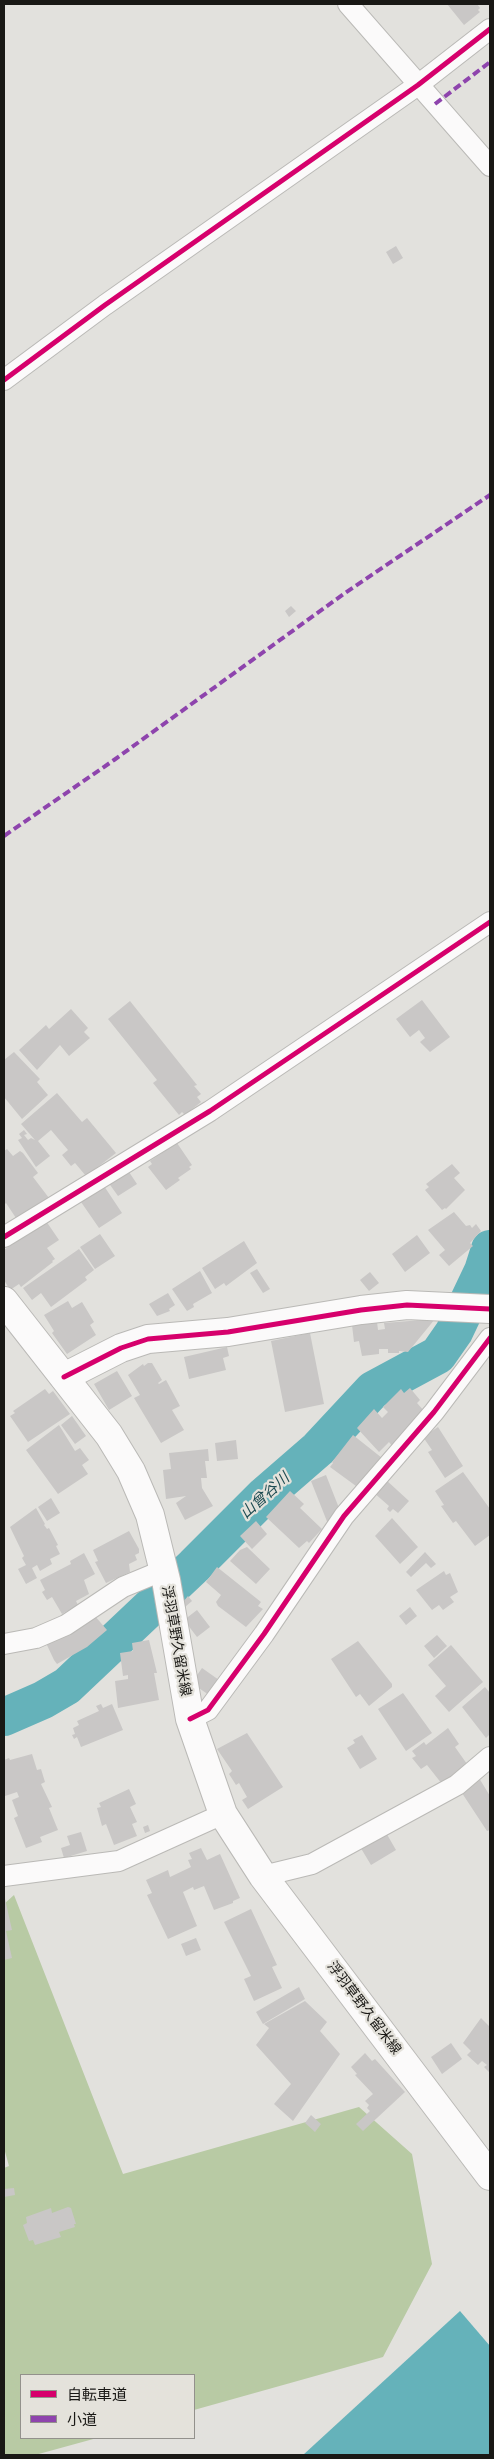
<!DOCTYPE html>
<html>
<head>
<meta charset="utf-8">
<style>
  body { margin:0 }
  #map { position:relative; width:494px; height:2459px; overflow:hidden; background:#e2e1dd; font-family:Montserrat,"Noto Sans JP",sans-serif }
  canvas { display:block }
  .frame { position:absolute; inset:0; border:5px solid #191815; pointer-events:none }
  .legend { position:absolute; left:20px; top:2374px; width:175px; height:65px; box-sizing:border-box; background:#e4e2db; border:1px solid #93918c; margin:0; padding:6px 9px; list-style:none; font-size:15px; color:#191815 }
  .legend li { display:flex; align-items:center; gap:10px; height:25px }
  .legend b { width:25px; border:1px solid #93918c }
</style>
</head>
<body>
<div id="map">
<canvas width="494" height="2459"></canvas>
<div class="frame"></div>
<ul class="legend">
<li><b style="height:6px;background:#d6006c"></b>自転車道</li>
<li><b style="height:6px;background:#8e44ad"></b>小道</li>
</ul>
</div>
<script>
const ctx = document.querySelector('canvas').getContext('2d');
ctx.lineJoin = 'round';
function fillPath(path, color) {
  ctx.fillStyle = color;
  ctx.fill(path, 'evenodd');
}
function strokePath(path, color, width, dash) {
  ctx.strokeStyle = color;
  ctx.lineWidth = width;
  ctx.lineCap = dash ? 'butt' : 'round';
  ctx.setLineDash(dash || []);
  ctx.stroke(path);
}
function write(font, color, halo, rows, align = 'center') {
  ctx.font = font + ' Montserrat,"Noto Sans JP",sans-serif';
  ctx.lineWidth = 4.5;
  ctx.setLineDash([]);
  ctx.textBaseline = 'middle';
  ctx.strokeStyle = halo;
  ctx.fillStyle = color;
  for (const [text, x, y, turn = 0] of rows) {
    ctx.save();
    ctx.translate(x, y);
    ctx.rotate((+turn || 0) * Math.PI / 180);
    ctx.textAlign = isNaN(turn) ? turn : align;
    if (halo) ctx.strokeText(text, 0, 0);
    ctx.fillText(text, 0, 0);
    ctx.restore();
  }
}
fillPath(new Path2D(`
  M14 1895 123 2174 359 2107 412 2154 432 2264 383 2357 194 2410V2375H21V2438H97L35 2455H4V2168L9 2166 4 2148V1904Z`), '#b8caa4');
fillPath(new Path2D(`
  M460 2311 490 2346V2455H303Z`), '#65b2ba');
strokePath(new Path2D(`
  M4 1717 43 1700 67 1686 194 1566 265 1495 318 1449 373 1390 438 1355 454 1332 483 1271 490 1249`), '#65b2ba', 38);
fillPath(new Path2D(`
  M447 4H477L480 8 478 10 480 12 464 25Z
  M396 246 403 258 393 264 386 252Z
  M291 606 296 611 289 617 285 611Z
  M422 1000 450 1037 430 1052 420 1042 425 1038 419 1030 410 1037 396 1019Z
  M130 1001 197 1085 194 1086 201 1094 197 1097 201 1102 185 1115 182 1112 179 1115 153 1083 157 1080 108 1019Z
  M71 1009 88 1028 84 1032 90 1038 69 1056 60 1045 37 1070 19 1050 46 1025 49 1029Z
  M14 1052 40 1079 37 1082 48 1095 22 1119 4 1097V1060Z
  M57 1093 82 1122 87 1118 116 1153 86 1176 75 1163 71 1166 62 1155 68 1150 51 1130 38 1141 50 1156 36 1167 18 1140 22 1138 19 1134 24 1130 27 1134 24 1135 28 1140 31 1138 35 1140 21 1124Z
  M177 1143 192 1165 189 1167 191 1169 178 1178 180 1180 166 1190 148 1167 152 1164 150 1161Z
  M7 1149 13 1156 20 1151 23 1153 38 1173 33 1177 49 1198 16 1218 6 1203 4 1205V1151Z
  M452 1164 460 1173 454 1178 465 1190 446 1209 445 1208 442 1210 425 1190 429 1187 426 1184Z
  M127 1169 137 1184 118 1196 108 1182Z
  M104 1186 122 1213 99 1228 81 1202Z
  M454 1212 466 1226 470 1225 472 1228 476 1224 481 1231 470 1243 473 1246 449 1266 439 1255 445 1250 428 1230Z
  M46 1221 59 1240 47 1248 55 1259 52 1261 53 1262 21 1287 19 1284 10 1290 4 1280V1250Z
  M100 1234 115 1256 95 1269 80 1247Z
  M417 1235 430 1253 405 1272 392 1254Z
  M244 1241 257 1263 226 1286 224 1283 215 1289 202 1268Z
  M79 1249 94 1270 85 1277 87 1280 51 1307 41 1293 32 1300 23 1288Z
  M257 1269 270 1289 263 1293 250 1273Z
  M200 1271 212 1293 193 1304 194 1307 187 1311 172 1289Z
  M370 1272 379 1283 369 1291 360 1280Z
  M168 1293 175 1305 169 1309 170 1311 157 1316 149 1304Z
  M68 1301 72 1308 82 1302 94 1322 90 1325 96 1335 67 1354 52 1333 54 1331 44 1315Z
  M435 1319 408 1352 399 1351V1353H388V1349H379V1354L362 1356 359 1341 354 1342 352 1325 377 1322 378 1330 385 1329 384 1323Z
  M310 1333 324 1404 285 1412 271 1341Z
  M227 1347 229 1356 223 1358 226 1370 189 1379 184 1357Z
  M148 1363H152L162 1380 158 1383 159 1384 166 1380 180 1406 172 1410 184 1430 161 1443 134 1398 140 1395 128 1375 143 1364 144 1366Z
  M117 1371 132 1396 109 1410 94 1384Z
  M410 1388 420 1400 417 1403 425 1412 392 1446 389 1442 379 1452 357 1428 374 1409 382 1418 388 1412 383 1407 401 1389 404 1393Z
  M45 1389 49 1394 53 1391 70 1414 28 1442 10 1416 15 1413 13 1411Z
  M72 1416 86 1436 75 1444 61 1425Z
  M59 1425 75 1451 80 1448 89 1460 82 1465 88 1474 58 1494 26 1450Z
  M438 1427 463 1466 445 1478 428 1452 432 1450 423 1437Z
  M353 1435 382 1458 356 1486 330 1467 333 1463 332 1462Z
  M236 1440 238 1459 217 1461 215 1443Z
  M208 1449 209 1461H205L207 1478H201L202 1488 213 1506 185 1520 176 1503 186 1496 166 1499 163 1470 171 1469 169 1453Z
  M463 1472 490 1509V1535L475 1546 456 1521 453 1523 441 1506 444 1505 435 1491Z
  M326 1475 339 1508 328 1524 311 1481Z
  M385 1479 409 1501 398 1513 393 1509 390 1512 387 1509 389 1506 373 1492Z
  M290 1491 304 1504 300 1508 322 1529 309 1543 307 1541 299 1548 266 1517Z
  M51 1498 60 1513 47 1521 38 1507Z
  M36 1508 45 1524 44 1525 47 1529 49 1528 58 1545 56 1546 60 1554 50 1559 52 1564 40 1571 37 1565 32 1568 37 1578 26 1584 18 1569 26 1565 22 1558 24 1556 10 1527Z
  M392 1518 418 1547 400 1564 375 1536Z
  M256 1521 267 1534 252 1549 240 1536Z
  M129 1531 139 1549V1553L135 1555 137 1560 129 1564 130 1572 106 1583 95 1562 98 1561 93 1550Z
  M247 1547 270 1569 256 1584 230 1561 240 1550Z
  M425 1552 436 1564 431 1568 426 1563 411 1577 406 1572Z
  M84 1553 95 1574 84 1580 89 1594 76 1601 78 1605 62 1614 52 1597 47 1600 42 1592 45 1590 40 1580 71 1564 70 1561Z
  M217 1567 261 1602 258 1606 263 1609 246 1627 218 1606 216 1602 221 1595 206 1582Z
  M444 1571 446 1575 450 1573 458 1592 450 1597 454 1602 443 1610 439 1605 432 1610 416 1590Z
  M188 1596 192 1601 185 1607 183 1602Z
  M410 1607 417 1616 406 1625 399 1616Z
  M197 1610 210 1627 197 1637 184 1620Z
  M94 1615 107 1630 87 1647 57 1664 54 1660 46 1643Z
  M437 1635 447 1646 434 1658 424 1646Z
  M149 1640 157 1673H154L159 1700 118 1708 115 1681 128 1679V1675L123 1676 120 1653 133 1651 132 1643Z
  M358 1641 392 1684V1687L369 1706 360 1694 356 1697 331 1659Z
  M451 1645 483 1682 449 1712 435 1696 446 1686 428 1665Z
  M202 1668 219 1680 209 1695 193 1684V1681Z
  M485 1687 490 1693V1734L486 1738 462 1707Z
  M403 1693 432 1733 406 1751 378 1709Z
  M101 1704 103 1708 112 1704 123 1730 81 1747 77 1737 74 1739 72 1735 75 1734 73 1728 79 1725 77 1721 99 1711 96 1706Z
  M448 1728 459 1744 455 1747 467 1764 442 1784 427 1765 421 1769 412 1758 416 1756 412 1751 424 1742 426 1745Z
  M247 1733 283 1787 248 1809 242 1800 247 1797 239 1783 236 1785 229 1774 232 1771 217 1749Z
  M362 1735 377 1759 360 1769 347 1748 355 1743 353 1740Z
  M32 1754 37 1770 41 1769 45 1782 41 1784 52 1807 49 1808 58 1830 40 1837 42 1842 26 1848 14 1818 18 1816 12 1800 19 1797 17 1792 5 1796 4 1792V1760L9 1758 10 1760Z
  M479 1778 490 1796V1830L487 1831 460 1790Z
  M129 1789 136 1804 130 1807 137 1822 132 1824 137 1836 114 1845 106 1824 102 1826 97 1808 101 1807 99 1803Z
  M148 1825 150 1831 145 1833 143 1827Z
  M385 1831 396 1850 371 1865 359 1845Z
  M81 1832 87 1851 64 1858 61 1848 70 1845 67 1836Z
  M201 1848 207 1860 220 1854 240 1898 233 1901V1903L214 1910 204 1886 194 1890 193 1887 183 1892 197 1926 168 1939 147 1895 152 1893 146 1880 168 1870 170 1877 191 1867 188 1860 192 1859 189 1853Z
  M4 1894 12 1930 6 1931 12 1958 4 1960Z
  M251 1909 277 1965 272 1967 282 1988 254 2001 244 1979 251 1976 224 1922Z
  M196 1938 201 1950 186 1956 181 1944Z
  M299 1987 305 1999 263 2024 256 2012Z
  M305 2001 327 2022 320 2031 340 2054 293 2121 274 2104 291 2084 256 2045 269 2028 264 2024Z
  M481 2018 490 2027V2073L484 2067 487 2065 482 2061 478 2065 467 2055 471 2051 463 2043Z
  M451 2043 462 2059 442 2074 431 2057Z
  M365 2053 372 2061 375 2059 405 2092 363 2131 356 2124 370 2111 367 2108 369 2105 365 2101 373 2094 355 2075 357 2074 351 2067Z
  M311 2115 321 2124 315 2132 305 2123Z
  M14 2188 15 2195 4 2197V2189Z
  M68 2207 71 2208 76 2224H74L75 2227 59 2232 61 2237 35 2245 33 2240 29 2241 23 2225 27 2223 26 2217 51 2208 52 2213Z`), '#c9c7c6');
const street = new Path2D(`
  M348 4 490 166
  M4 380 105 305 418 85 490 29
  M4 1237 210 1111 490 922
  M4 1644 36 1638 66 1625 123 1587 164 1570
  M190 1719 208 1710 264 1634 344 1516 434 1412 490 1338
  M4 1876 119 1861 223 1814
  M263 1876 312 1864 457 1785 490 1757`);
const secondary = new Path2D(`
  M64 1377 121 1348 148 1339 228 1332 361 1310 407 1305 490 1309`);
const primary = new Path2D(`
  M4 1301 109 1435 131 1471 150 1515 166 1580 190 1719 223 1814 263 1876 490 2176`);
strokePath(street, '#bab9b6', 22);
strokePath(secondary, '#bab9b6', 30);
strokePath(primary, '#bab9b6', 30);
strokePath(street, '#fbfafa', 20);
strokePath(secondary, '#fbfafa', 28);
strokePath(primary, '#fbfafa', 28);
strokePath(new Path2D(`
  M435 104 490 62
  M4 836 114 760 345 593 490 495`), '#8e44ad', 4, [8, 4]);
strokePath(new Path2D(`
  M4 380 105 305 418 85 490 29
  M4 1237 210 1111 490 922
  M64 1377 121 1348 148 1339 228 1332 361 1310 407 1305 490 1309
  M190 1719 208 1710 264 1634 344 1516 434 1412 490 1338`), '#d6006c', 5);
write('14px', '#191815', '#e4e2db', [
  ["浮羽草野久留米線",176,1641,80],
  ["浮羽草野久留米線",364,2008,53]
]);
write('italic 15px', '#1e4c52', '#e4e2db', [
  ["山曾谷川",265,1496,-42]
]);
</script>
</body>
</html>
